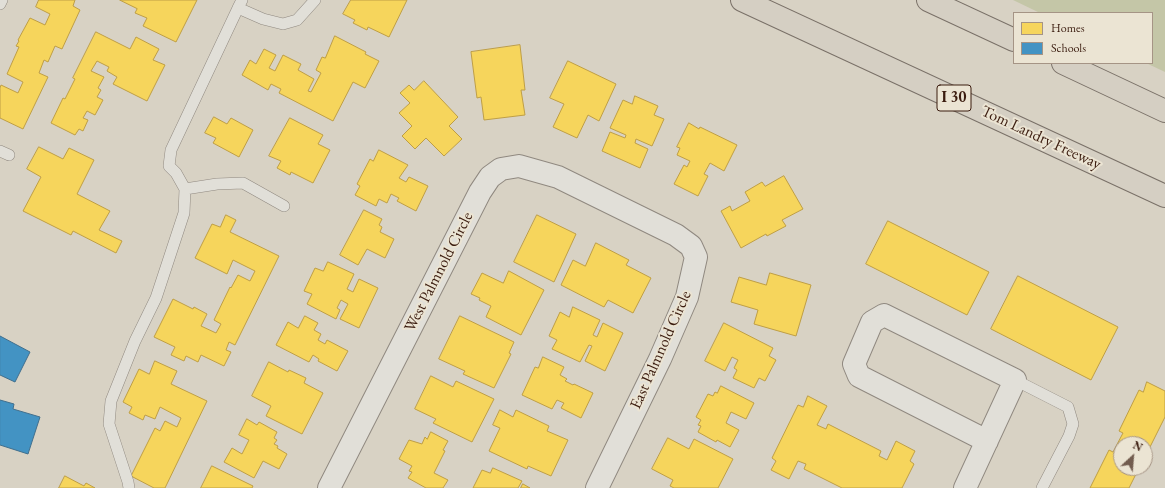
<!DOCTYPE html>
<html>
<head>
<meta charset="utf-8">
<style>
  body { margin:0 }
  #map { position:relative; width:1165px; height:488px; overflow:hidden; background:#d8d2c4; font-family:"EB Garamond",serif }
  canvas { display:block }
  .legend { position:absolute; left:1013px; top:12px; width:140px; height:52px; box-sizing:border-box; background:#ebe4d3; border:1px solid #a59485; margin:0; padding:5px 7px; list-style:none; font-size:12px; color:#3b1c0f }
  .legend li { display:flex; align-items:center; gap:8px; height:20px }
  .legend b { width:20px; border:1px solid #a59485 }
  .north { position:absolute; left:1113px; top:436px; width:40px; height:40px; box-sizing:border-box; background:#ebe4d3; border:1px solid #a59485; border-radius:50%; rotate:26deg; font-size:11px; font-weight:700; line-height:16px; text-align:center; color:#3b1c0f }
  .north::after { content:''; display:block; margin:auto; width:14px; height:18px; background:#725c4e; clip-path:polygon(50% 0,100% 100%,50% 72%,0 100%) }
</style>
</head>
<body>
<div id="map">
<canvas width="1165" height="488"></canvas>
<ul class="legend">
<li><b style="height:11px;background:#f6d55c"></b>Homes</li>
<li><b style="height:11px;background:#4393c3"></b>Schools</li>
</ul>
<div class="north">N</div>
</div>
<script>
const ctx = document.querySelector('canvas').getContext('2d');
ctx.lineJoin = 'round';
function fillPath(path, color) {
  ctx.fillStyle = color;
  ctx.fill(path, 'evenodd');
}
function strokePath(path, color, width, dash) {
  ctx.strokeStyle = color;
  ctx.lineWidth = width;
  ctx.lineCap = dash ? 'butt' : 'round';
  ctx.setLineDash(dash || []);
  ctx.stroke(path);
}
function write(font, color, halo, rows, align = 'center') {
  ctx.font = font + ' "EB Garamond",serif';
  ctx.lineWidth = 4;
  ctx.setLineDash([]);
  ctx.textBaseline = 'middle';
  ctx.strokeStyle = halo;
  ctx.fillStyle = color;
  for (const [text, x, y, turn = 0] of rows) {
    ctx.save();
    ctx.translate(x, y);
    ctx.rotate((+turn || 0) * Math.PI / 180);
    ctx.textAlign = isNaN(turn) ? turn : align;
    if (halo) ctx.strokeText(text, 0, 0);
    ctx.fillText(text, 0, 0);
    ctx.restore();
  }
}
fillPath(new Path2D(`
  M1013 0H1165V72L1146 63H1152V13H1040Z`), '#c4c6a7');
const homes = new Path2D(`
  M39 0H75L73 6 80 10 62 49 55 46 48 62 44 60 39 73 48 77 23 129 0 118V88L1 85 18 93 23 82 7 74 19 47 16 46 19 41 18 40 30 18 45 25 50 14 36 7Z
  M120 0H197L176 42 143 26 147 18 135 13 137 9Z
  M351 0H407L389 37 368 27 367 30 353 23 355 20 343 14Z
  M96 32 130 49 136 37 159 49 153 60 165 65 147 101 113 84 117 77 107 71 109 67 97 61 91 71 104 77 98 88 101 90 97 97 103 100 95 115 87 111 83 118 88 120 83 131 79 129 75 135 51 123 63 98 65 99 75 79 73 78Z
  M335 36 366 52 365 54 379 61 365 88 353 82 333 121 279 93 281 89 271 84 268 90 242 75 250 60 256 64 264 49 276 55 269 68 275 71 283 55 301 64 298 70 314 79 308 91 311 92 321 73 316 70 322 57 325 58Z
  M520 45 525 90H521L525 115 484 120 481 97 477 98 471 52Z
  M568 61 616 84 599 121 588 115 577 138 553 127 564 104 550 98Z
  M424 81 458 117 449 126 462 139 444 156 426 138 415 149 402 136 412 126 399 113 410 103 400 93 409 85 414 90Z
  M635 96 658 106 654 115 664 119 652 146 636 139 635 143 648 149 640 168 602 151 610 132 625 138 626 135 610 128 623 100 632 104Z
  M214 117 227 124 231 118 253 130 239 157 213 143 216 138 205 133Z
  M290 118 323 135 318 144 330 150 313 183 291 172 290 175 277 168 281 161 269 156Z
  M689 123 699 129 700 127 737 145 724 171 710 163 704 174 708 176 698 196 674 184 684 165 687 167 690 161 677 155 680 148 677 147Z
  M39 147 63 159 69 148 94 160 77 194 110 211 99 230 122 241 116 253 73 231 71 235 23 211 41 177 27 169Z
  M379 150 408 165 399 178 406 182 409 177 428 186 416 211 397 201 399 198 391 194 387 203 379 199 376 206 355 195 360 186 357 184 370 159 373 161Z
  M784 176 803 209 782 220 786 226 767 236 766 234 741 248 721 211 730 206 732 211 750 201 745 192 762 182 765 186Z
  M364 210 382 219 379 225 382 227 380 232 394 239 385 258 367 249 358 265 340 255Z
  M226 215 236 220 230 232 279 256 235 345 229 342 226 350 231 352 224 366 201 355 198 362 186 356 184 361 171 355 175 347 154 337 173 299 193 309 194 307 207 314 201 326 216 333 221 324 214 320 230 287 231 288 238 275 250 281 255 271 233 260 227 274 195 258 212 224 220 227Z
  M537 215 576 234 554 282 514 262Z
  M888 221 989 272 967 315 866 264Z
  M596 243 629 260 626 265 651 278 633 313 608 300 604 307 561 285 573 260 585 266Z
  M328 262 354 274 347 289 353 292 359 279 378 288 359 328 340 319 348 304 341 300 337 308 340 310 336 319 307 304 312 294 304 291 315 268 323 271Z
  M509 271 544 290 521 335 486 317 491 306 479 300 480 298 471 294 482 273 503 283Z
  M770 273 811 285 796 336 754 324 758 310 731 302 739 277 766 285Z
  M1018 276 1118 327 1091 380 991 329Z
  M573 307 600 320 593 335 597 337 603 323 623 333 605 371 585 361 592 346 589 345 580 362 552 349 557 340 549 336 560 312 569 317Z
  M305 316 318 323 314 330 321 334 318 340 325 344 327 340 348 351 337 371 318 361 319 359 313 355 309 362 276 345 288 322 298 328Z
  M460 316 514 342 509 353 511 354 494 388 463 374 465 371 439 359Z
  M724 323 773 348 769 356 776 360 765 381 759 378 754 388 733 378 737 370 734 368 738 360 732 357 725 371 705 361Z
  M543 357 564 367 560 375 567 379 565 381 573 385 574 384 593 393 581 418 561 408 564 403 557 400 552 409 522 395 535 367 538 368Z
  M155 361 177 371 171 384 207 401 165 488H154L131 476 155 428 160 431 165 421 177 427 181 418 160 407 155 419 145 415 143 420 129 413 132 407 123 402 139 369 149 374Z
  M269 362 288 372 289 370 306 378 304 383 323 393 302 434 266 416 271 406 252 396Z
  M431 376 453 387 456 381 494 399 472 442 433 423 436 419 415 409Z
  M1147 382 1165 391V417L1145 457V444H1121V468H1139L1129 488H1090L1109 450 1113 452 1123 433 1119 431 1139 390 1143 392Z
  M721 386 754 403 746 419 731 412 726 423 739 430 730 447 717 440 716 442 698 432 701 426 698 425 701 420 696 417 708 394 713 396 715 392 717 393Z
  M808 396 827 406 817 425 826 429 828 424 881 451 879 456 887 460 896 441 915 451 910 461 914 464 902 488H842L804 469 806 464 798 461 789 479 771 470 776 461 772 458 798 405 803 407Z
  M500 410 513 417 516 410 549 426 547 431 568 440 551 476 528 466 527 469 489 451 500 428 493 425Z
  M247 419 257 425 259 422 277 432 274 438 277 440 274 444 278 446 277 448 287 454 279 469 263 461 254 478 224 462 232 448 242 454 249 440 239 435Z
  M431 432 448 441 443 450 445 451 434 473 448 480 443 488H426L408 478 412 472 409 471 412 466 399 459 409 440 422 444 425 437 427 439Z
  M668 438 689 449 694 439 733 459 718 488H674L670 486 673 480 652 469Z
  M212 466 253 486 252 488H201Z
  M493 468 522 481 518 488H473L482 470 490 473Z
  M65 476 84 486 86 483 95 488H59Z
  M523 484 530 488H521Z`);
fillPath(homes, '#f6d55c');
strokePath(homes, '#be9e45', 1);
const schools = new Path2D(`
  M0 336 30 352 15 382 0 375Z
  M0 400 14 404 13 409 40 417 28 454 0 445Z`);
fillPath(schools, '#4393c3');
strokePath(schools, '#416f8d', 1);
const service = new Path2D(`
  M242 0 238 8 263 19 283 24 297 20 315 0
  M0 4 2 0
  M0 151 9 155
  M185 189 217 184 243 183 284 206
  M1015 380 1068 407 1073 424 1069 436 1042 488
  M129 488 128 482 109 424 111 401 135 341 156 298 184 213 185 189 176 173 169 166 171 150 238 8`);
const minor = new Path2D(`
  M329 488 480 192 490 177 501 169 519 166 558 177 676 235 691 246 696 257 687 297 660 359 597 488
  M965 488 1015 380 884 315 872 322 854 364 859 376 987 441`);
const motorway = new Path2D(`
  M742 0 1165 196
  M928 0 1014 40
  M1063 63 1165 111`);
strokePath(service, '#908980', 12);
strokePath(minor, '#908980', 24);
strokePath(motorway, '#7a7168', 24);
strokePath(service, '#e1dfd8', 11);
strokePath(minor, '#e1dfd8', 22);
strokePath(motorway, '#d5cfc3', 22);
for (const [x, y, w] of [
  [954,98,34]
]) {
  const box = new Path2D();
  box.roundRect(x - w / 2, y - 13, w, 26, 3);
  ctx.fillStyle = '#ebe4d3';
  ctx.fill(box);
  strokePath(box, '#3b1c0f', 1);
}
write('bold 15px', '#3b1c0f', null, [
  ["I 30",954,98]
]);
write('16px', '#3b1c0f', '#ebe4d3', [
  ["Tom Landry Freeway",1041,138,25],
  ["West Palmnold Circle",439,272,-63],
  ["East Palmnold Circle",661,350,-66]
]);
</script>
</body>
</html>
